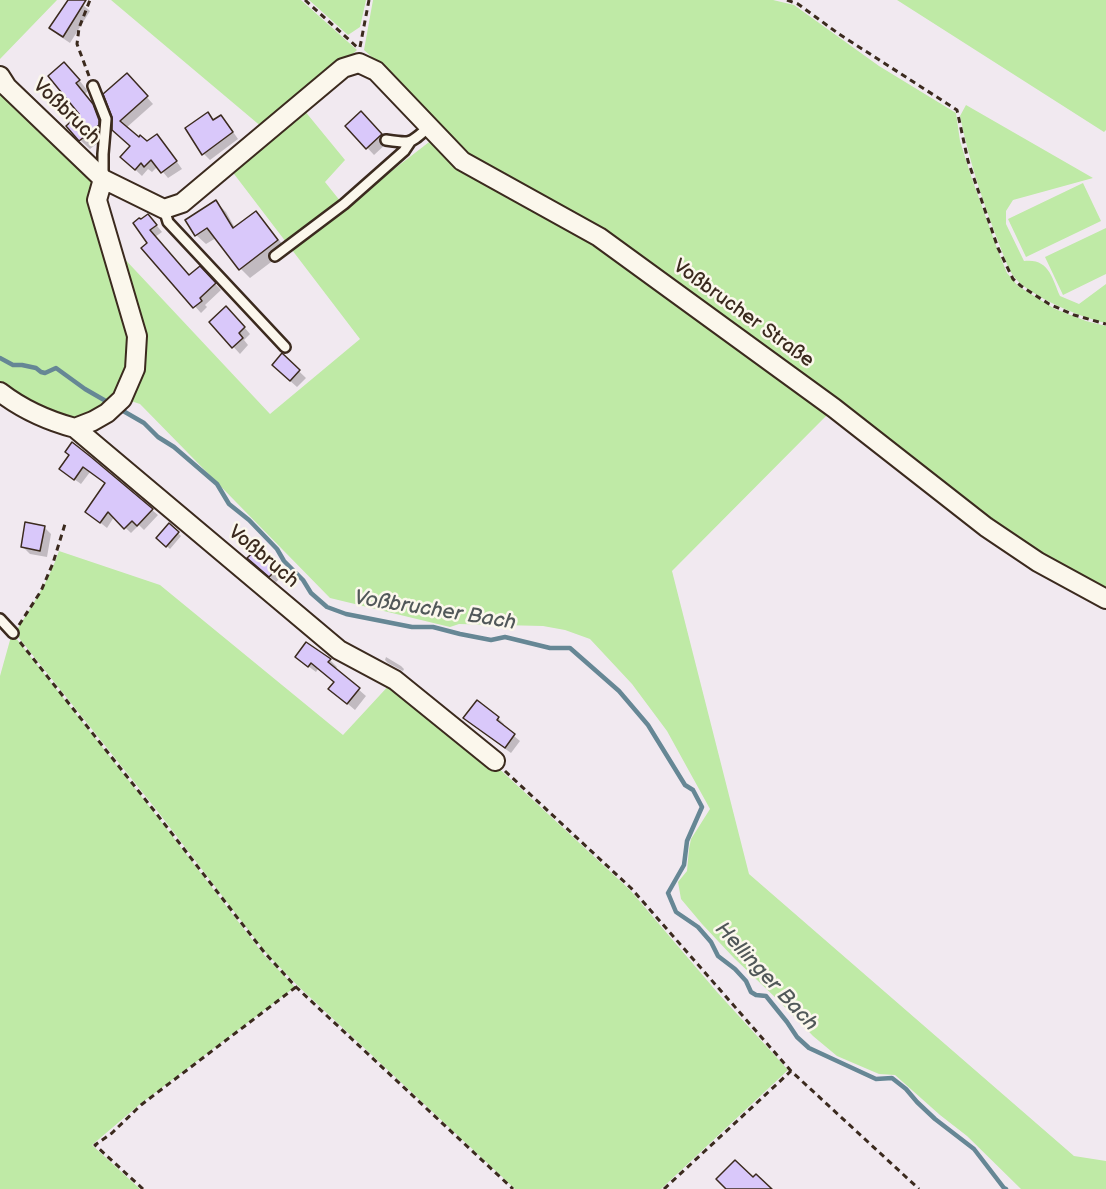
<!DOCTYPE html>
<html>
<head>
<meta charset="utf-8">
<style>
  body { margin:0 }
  canvas { display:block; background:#f1e9f0 }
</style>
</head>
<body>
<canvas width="1106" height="1189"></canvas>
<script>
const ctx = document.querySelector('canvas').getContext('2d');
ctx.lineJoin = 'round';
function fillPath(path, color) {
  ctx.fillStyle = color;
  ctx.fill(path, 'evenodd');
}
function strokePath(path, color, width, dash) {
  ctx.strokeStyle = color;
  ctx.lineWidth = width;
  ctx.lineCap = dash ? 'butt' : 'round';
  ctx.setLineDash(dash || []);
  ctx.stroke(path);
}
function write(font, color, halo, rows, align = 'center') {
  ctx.font = font + ' "Balsamiq Sans",sans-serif';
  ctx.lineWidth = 5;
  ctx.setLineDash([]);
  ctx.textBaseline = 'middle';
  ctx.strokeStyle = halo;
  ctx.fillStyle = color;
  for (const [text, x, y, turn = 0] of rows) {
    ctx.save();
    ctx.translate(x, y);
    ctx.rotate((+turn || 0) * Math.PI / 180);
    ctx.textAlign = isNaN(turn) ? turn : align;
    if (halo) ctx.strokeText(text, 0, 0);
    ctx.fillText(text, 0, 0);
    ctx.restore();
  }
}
fillPath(new Path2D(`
  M0 0H57L0 59Z
  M111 0H301L357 50 341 65 263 128Z
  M309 0H366L360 27 348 35Z
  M373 0H773L794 5 879 66 956 113 960 141 971 176 998 251 1007 273 1018 286 1055 309 1086 321 1106 326V593L1047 559 459 148 386 70 364 50Z
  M897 0H1106V130L1104 132Z
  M0 80 95 183 134 336 133 367 112 401 76 419 59 418 0 384Z
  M966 105 1093 178 1013 200 1006 211V224L1024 261C1049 258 1052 278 1060 296L1079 304 1106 284V323C1082 318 1031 297 1015 278 1008 270 1005 258 1001 249 984 205 969 161 960 116Z
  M304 110 345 160 325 182 345 207 433 139 603 246 830 412 672 571 749 874 1074 1156 1106 1161V1189H1021L967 1136 940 1115 895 1075 879 1074 837 1056 813 1036 778 1000 734 958 702 924 681 899 678 882 687 871 689 849 691 839 710 809 667 731 632 684 590 639 565 630 543 626 459 624 450 627 330 598 140 404 128 400 138 380 120 254 270 414 360 339 231 170Z
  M1083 183 1101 221 1026 257 1008 219Z
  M1106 228V274L1063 295 1045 257Z
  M59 551 160 585 343 735 392 682 493 763 630 890 717 992 788 1070 661 1189H515L298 986 265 952 159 813 15 633C31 607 49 581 59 551Z
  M12 633 156 815 264 955 295 987 139 1105 92 1145 140 1189H0V676Z`), '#bfeaa6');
fillPath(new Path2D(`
  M69 0H77L90 11 70 43 58 35 51 28Z
  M74 74 88 91 85 94 102 115 108 135 90 149 80 140 81 114Z
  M133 82 153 104 126 128 147 143 163 142 182 169 168 178 158 166 152 172 148 169 142 176 122 157 132 146 113 129Z
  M361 113 388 142 374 155 347 126Z
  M207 114 214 121 221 117 227 123 238 139 210 160 204 154Z
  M216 202 226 212 235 228 256 213 265 222 287 250 250 278 241 269 216 238 206 244 196 235Z
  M149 216 162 232 155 237 190 277 200 268 221 290 205 305 207 307 201 313 143 248 149 244 141 221Z
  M233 314 250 334 244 340 248 345 240 354 211 322Z
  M282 355 306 378 297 387 280 372Z
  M70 455 152 510 158 515 144 530 139 525 131 533 114 517 107 528 87 512 106 484 90 472 81 484 67 474Z
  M169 525 181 536 170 549 158 538Z
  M44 527 51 534 47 557 30 554 23 547Z
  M258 550 282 576 276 582 256 564Z
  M306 644 330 660 337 667 335 669 366 696 355 710 330 689 335 683 318 669 316 672 304 663Z
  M386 657 401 666 404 669 403 671 388 663 385 660Z
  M477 702 498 718 504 724 502 726 520 741 511 753 471 724Z`), '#0003');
strokePath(new Path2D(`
  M0 358 13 365H22L36 368 41 372 45 373 56 368 85 389 111 404
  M118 408 144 423 158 437 174 447 217 484 229 504 249 520 277 549 284 561 303 580 311 593 327 607 346 614 412 627H433L460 634 491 640 505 637 550 648H570L619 691 648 725 685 785 693 790 702 807 687 841 684 865 668 893 676 912 698 927 711 942 718 956 735 969 746 981 751 992 756 995 766 996 787 1022 797 1037 809 1048 876 1079 892 1078 906 1089 917 1102 935 1119 974 1149 1004 1188 1006 1189`), '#668795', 4.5);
const building = new Path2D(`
  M68 0H86L63 37 49 28Z
  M64 62 80 80 76 83 93 104 99 120V125L79 141 66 126 79 114 48 76Z
  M127 73 148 96 120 121 139 137 140 135 147 141 157 134 177 161 161 173 151 160 144 167 141 163 135 170 120 157 130 146 112 130V117L103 94Z
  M361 111 382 134 366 149 345 126Z
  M208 112 213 120 221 115 233 132 202 155 185 128Z
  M216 200 233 228 256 211 278 240 239 270 207 228 195 236 185 220Z
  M148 214 157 225 150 230 189 275 200 266 216 283 200 298 202 301 193 308 141 248 147 243 133 223 139 218 141 219Z
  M226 306 245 327 239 333 243 338 232 348 209 322Z
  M282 353 300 370 290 381 272 365Z
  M72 442 91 457 153 509 137 526 132 521 124 529 108 512 100 523 85 512 105 483 83 467 74 480 59 469 69 455 65 452Z
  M25 522 45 526 40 551 21 547Z
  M169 523 179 532 166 547 156 538Z
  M258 548 277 569 269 577 247 558Z
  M306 642 331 659 328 662 360 688 347 704 328 689 334 682 311 663 308 667 295 657Z
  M477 700 499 717 497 720 515 734 505 748 463 718Z
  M735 1160 753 1177 756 1174 772 1189H726L716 1179Z`);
fillPath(building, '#d9c8fa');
strokePath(building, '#3b2a1e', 1.5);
const service = new Path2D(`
  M93 86 106 119 103 154V177
  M386 140C412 144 409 144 429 127
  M164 209 168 222 285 347
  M275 256 344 204 404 151 410 142
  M0 619 13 633`);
const minor = new Path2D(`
  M0 76 7 87 103 179 164 209 182 203 343 68 359 63 376 71 462 161 599 237 834 408 986 527 1038 562 1106 599
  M0 392C22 409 49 421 75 428L339 650 395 680 495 761
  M75 428 93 421 107 413 122 399 135 369 137 336 97 200 103 179`);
strokePath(service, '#3b2a1e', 14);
strokePath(minor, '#3b2a1e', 22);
strokePath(new Path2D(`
  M305 0 357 47
  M787 0 798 4 839 34 957 110 968 161 998 248 1013 279 1021 286 1049 304 1074 315 1106 324
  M360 47 369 0
  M89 76 77 44 79 28 90 0
  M19 625 41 591 53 563 65 524
  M20 642 156 813 264 952 296 987 513 1189
  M505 771 631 888 791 1071 919 1189
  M143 1189 95 1145 112 1133 141 1105 296 987
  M664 1189 791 1071`), '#3b2a1e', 3, [6, 4.5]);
strokePath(service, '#fbf7ec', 9);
strokePath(minor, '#fbf7ec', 18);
write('20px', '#3b2a1e', '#fbf7ec', [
  ["Voßbruch",66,112,44],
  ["Voßbrucher Straße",743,314,36],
  ["Voßbruch",263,557,40]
]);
write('italic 21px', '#515859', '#fbf7ec', [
  ["Voßbrucher Bach",435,611,9],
  ["Hellinger Bach",766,977,47]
]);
</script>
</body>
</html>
